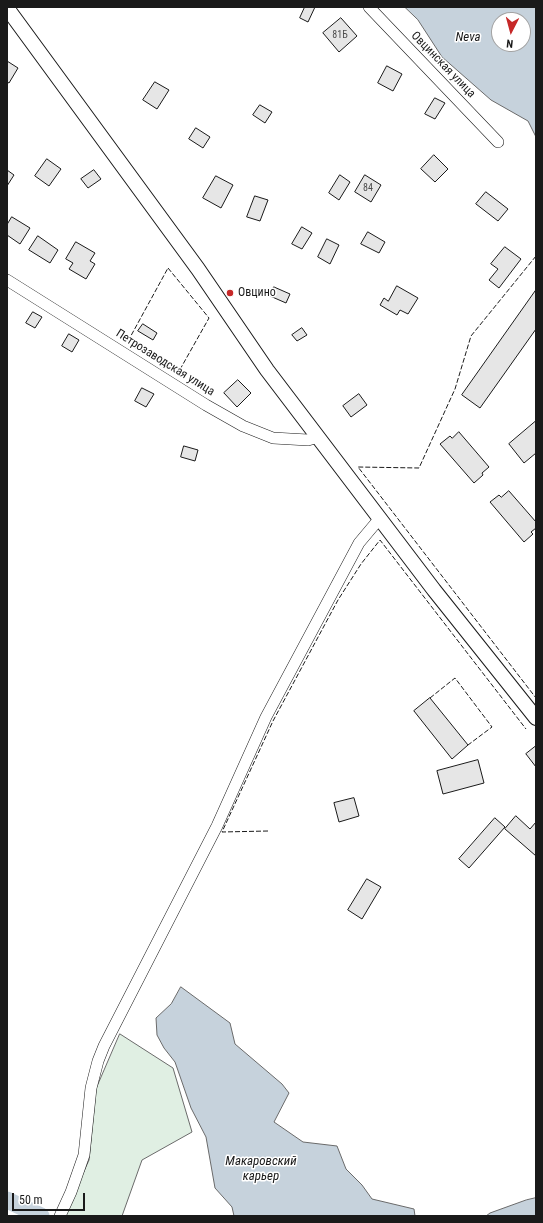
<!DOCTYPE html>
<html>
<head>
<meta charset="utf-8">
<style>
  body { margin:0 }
  #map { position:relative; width:543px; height:1223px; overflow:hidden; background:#fff; font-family:"Roboto Condensed",sans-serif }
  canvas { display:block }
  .frame { position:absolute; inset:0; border:8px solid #1a1a1a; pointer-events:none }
  .north { position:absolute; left:491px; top:12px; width:40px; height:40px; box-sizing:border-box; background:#fff; border:1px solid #a3a3a3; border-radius:50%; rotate:186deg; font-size:11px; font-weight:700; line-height:16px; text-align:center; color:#1a1a1a }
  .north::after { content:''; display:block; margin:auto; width:14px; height:18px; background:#c62828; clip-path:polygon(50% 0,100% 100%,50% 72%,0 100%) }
  .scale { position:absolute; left:12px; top:1193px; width:73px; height:18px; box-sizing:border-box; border:2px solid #1a1a1a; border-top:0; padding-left:5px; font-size:12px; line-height:14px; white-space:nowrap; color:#1a1a1a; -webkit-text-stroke:3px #fff; paint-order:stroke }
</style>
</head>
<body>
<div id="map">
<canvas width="543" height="1223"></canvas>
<div class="frame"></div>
<div class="north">N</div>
<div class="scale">50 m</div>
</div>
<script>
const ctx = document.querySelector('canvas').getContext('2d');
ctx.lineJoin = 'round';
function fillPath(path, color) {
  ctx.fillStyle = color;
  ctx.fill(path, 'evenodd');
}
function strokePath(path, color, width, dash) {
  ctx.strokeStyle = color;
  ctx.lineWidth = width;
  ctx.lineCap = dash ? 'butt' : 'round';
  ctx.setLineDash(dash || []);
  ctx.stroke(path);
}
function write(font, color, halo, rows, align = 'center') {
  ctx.font = font + ' "Roboto Condensed",sans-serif';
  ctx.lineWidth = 3;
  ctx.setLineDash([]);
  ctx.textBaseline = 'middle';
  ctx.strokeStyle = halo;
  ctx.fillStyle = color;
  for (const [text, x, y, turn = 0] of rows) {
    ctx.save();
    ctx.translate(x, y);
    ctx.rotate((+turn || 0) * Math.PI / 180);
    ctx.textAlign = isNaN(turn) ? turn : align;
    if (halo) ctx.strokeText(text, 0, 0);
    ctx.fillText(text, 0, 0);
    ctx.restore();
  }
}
const green = new Path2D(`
  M120 1034 173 1068 192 1132 142 1160 122 1216H64L89 1160 96 1089Z`);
fillPath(green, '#e0efe3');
strokePath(green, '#6a6a6a', 1);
const water = new Path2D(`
  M405 7H536V137L528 121 491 100 442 57 418 20ZM499 20H523V44H499Z
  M181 987 230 1023 235 1044 282 1084 289 1093 274 1122 303 1142 337 1146 346 1169 362 1185 372 1199 414 1209 415 1216H234L232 1207 215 1188 206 1137 191 1108 175 1062 164 1048 157 1035 156 1018 171 1004Z
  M536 1198V1216H486L490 1213 526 1200Z`);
fillPath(water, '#c6d2dc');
strokePath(water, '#6a6a6a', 1);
strokePath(new Path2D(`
  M7 1200 41 1216`), '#c6d2dc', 17);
const building = new Path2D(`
  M305 7H315L308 22 300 18Z
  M341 18 357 36 339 52 323 33Z
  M7 61 18 68 9 83 7 82Z
  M387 66 402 74 393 91 378 83Z
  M155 82 169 90 157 109 143 100Z
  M435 98 445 103 435 119 425 114Z
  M260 105 272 112 265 123 253 115Z
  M196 128 210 137 203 148 189 139Z
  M434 155 448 169 435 182 421 169Z
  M47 159 61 169 49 186 35 176Z
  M7 170 14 175 7 186Z
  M94 170 101 179 88 188 81 179Z
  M340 175 350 182 339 200 329 193Z
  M365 175 381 185 371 202 355 192Z
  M216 176 233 185 221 208 203 198Z
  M486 192 508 209 498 221 476 204Z
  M255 196 268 200 260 221 247 217Z
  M12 217 30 228 20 244 7 235V225Z
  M302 227 312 233 302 249 292 244Z
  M368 232 385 242 379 253 361 244Z
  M38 236 58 250 50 263 29 250Z
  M327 239 339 245 330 264 318 257Z
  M76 242 95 253 90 261 95 264 86 279 69 269 73 263 66 259Z
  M505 247 521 259 499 288 489 280 498 269 491 264Z
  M397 286 418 298 408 314 400 310 397 315 380 305 384 298 388 301Z
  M274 287 290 294 286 303 270 296Z
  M536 290V329L480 408 462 395Z
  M33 312 42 317 35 328 26 323Z
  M143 324 157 333 153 340 138 331Z
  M302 328 307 335 297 341 292 335Z
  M69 334 79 340 72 352 62 346Z
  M238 380 251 393 237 407 224 393Z
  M142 388 154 394 146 407 135 401Z
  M359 394 367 405 351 417 343 406Z
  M536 421V453L524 463 509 444Z
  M459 432 489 467 482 473 483 475 474 483 440 444 450 436 452 438Z
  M184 446 198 450 195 461 181 457Z
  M509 491 536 522V528L531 532 533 534 524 542 490 502 499 495 501 497Z
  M430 698 468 745 452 759 414 711Z
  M536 746V767L526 754Z
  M478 760 484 783 443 794 437 771Z
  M354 798 359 816 339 822 334 803Z
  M516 816 530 829 536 822V856L505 829Z
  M495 818 505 827 469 868 459 859Z
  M367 879 381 887 362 919 348 910Z`);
fillPath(building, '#e6e6e6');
strokePath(building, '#1a1a1a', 1);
const minor = new Path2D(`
  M369 7 498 142
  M7 280 206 405 243 426 273 438 308 440 318 437
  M60 1216 71 1192 84 1155 91 1088 98 1061 104 1046 217 826 266 717 359 543 380 518`);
const major = new Path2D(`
  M7 8 198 269 267 370 434 590 536 718`);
strokePath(minor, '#1a1a1a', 12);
strokePath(major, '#1a1a1a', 16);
strokePath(minor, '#fff', 11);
strokePath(major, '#fff', 14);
strokePath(new Path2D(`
  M536 256 471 336 455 389 419 468 358 467 536 698
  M168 268 209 318 178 373 127 343Z
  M430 698 455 678 492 727 468 745
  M268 831 222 832 273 721 338 600 361 564 380 540 526 729`), '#1a1a1a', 1, [5, 2]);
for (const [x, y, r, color] of [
  [230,293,4,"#c62828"]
]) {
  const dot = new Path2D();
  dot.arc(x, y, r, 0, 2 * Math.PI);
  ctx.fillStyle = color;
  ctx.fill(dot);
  strokePath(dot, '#fff', 1.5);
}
write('10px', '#4d4d4d', null, [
  ["81Б",340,35],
  ["84",368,188]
]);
write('12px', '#1a1a1a', '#fff', [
  ["Овцинская улица",443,65,46],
  ["Петрозаводская улица",165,363,32]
]);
write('12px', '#1a1a1a', '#fff', [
  ["Овцино",238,293]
], 'left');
write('italic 13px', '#1a1a1a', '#fff', [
  ["Neva",468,38],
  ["Макаровский",261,1162],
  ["карьер",261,1177]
]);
</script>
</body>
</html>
